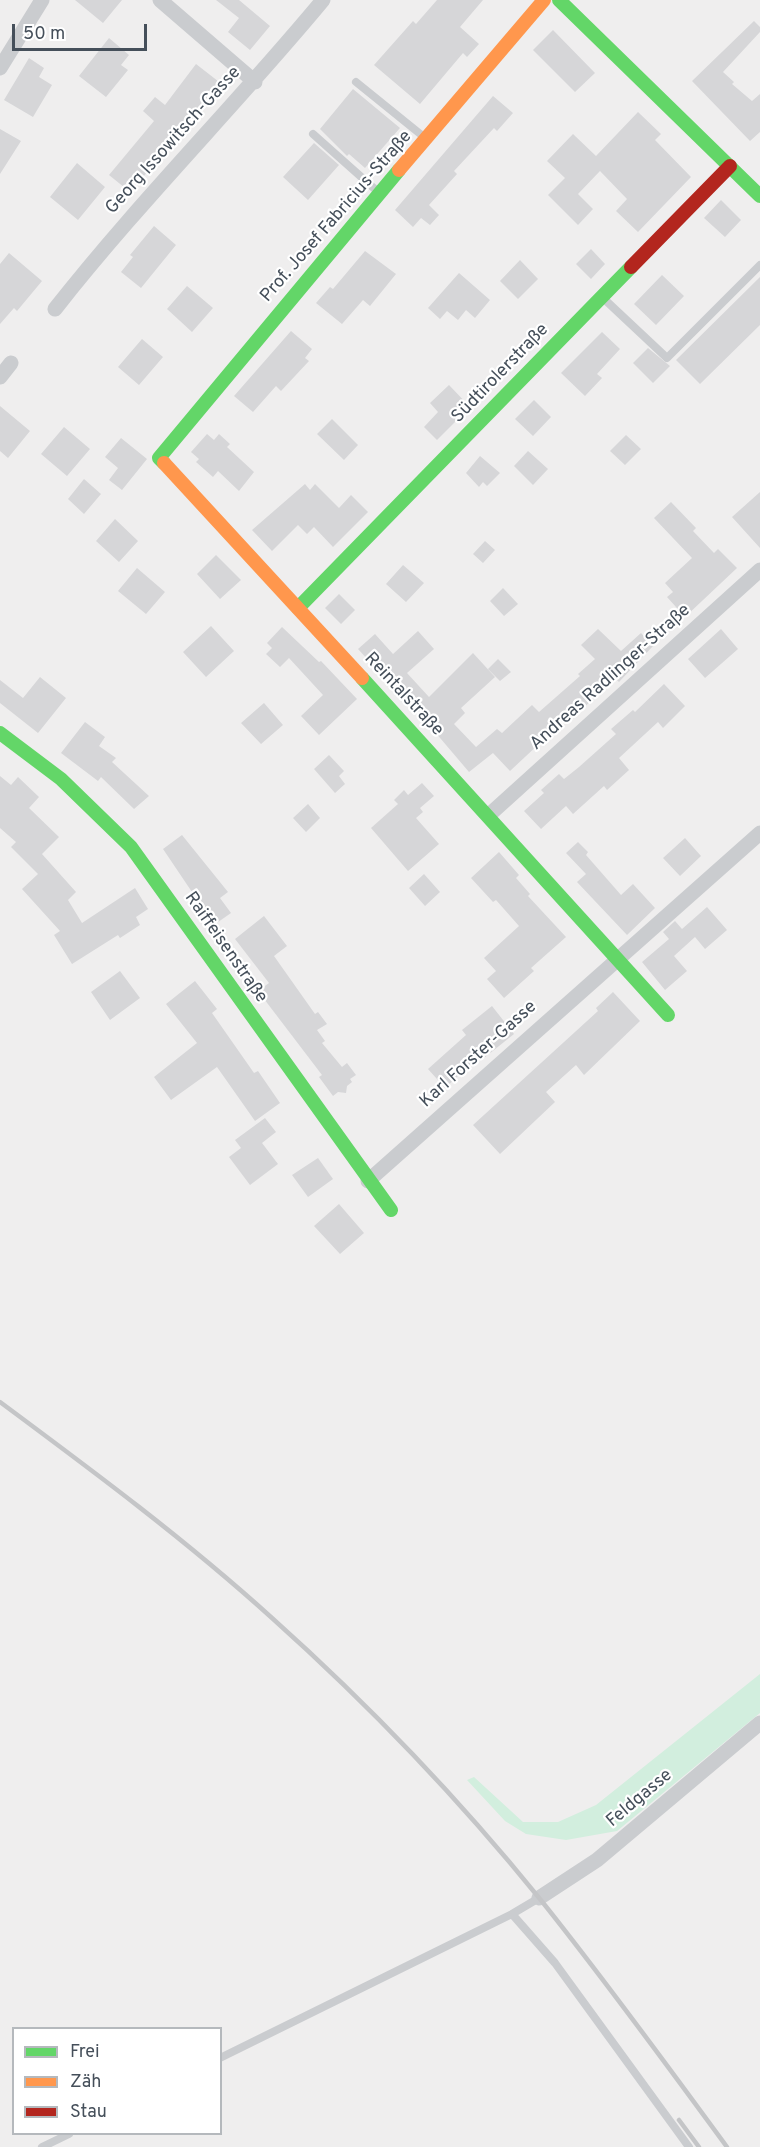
<!DOCTYPE html>
<html>
<head>
<meta charset="utf-8">
<style>
  body { margin:0 }
  #map { position:relative; width:760px; height:2147px; overflow:hidden; background:#efeeee; font-family:Overpass,sans-serif }
  canvas { display:block }
  .legend { position:absolute; left:12px; top:2027px; width:210px; height:108px; box-sizing:border-box; background:#fff; border:2px solid #b5b9bd; margin:0; padding:8px 10px; list-style:none; font-size:18px; color:#454f5a }
  .legend li { display:flex; align-items:center; gap:12px; height:30px }
  .legend b { width:30px; border:2px solid #b5b9bd }
  .scale { position:absolute; left:12px; top:24px; width:135px; height:27px; box-sizing:border-box; border:3px solid #454f5a; border-top:0; padding-left:8px; font-size:18px; line-height:21px; white-space:nowrap; color:#454f5a; -webkit-text-stroke:4px #fff; paint-order:stroke }
</style>
</head>
<body>
<div id="map">
<canvas width="760" height="2147"></canvas>
<ul class="legend">
<li><b style="height:8px;background:#63d668"></b>Frei</li>
<li><b style="height:8px;background:#ff974d"></b>Zäh</li>
<li><b style="height:8px;background:#b3261e"></b>Stau</li>
</ul>
<div class="scale">50 m</div>
</div>
<script>
const ctx = document.querySelector('canvas').getContext('2d');
ctx.lineJoin = 'round';
function fillPath(path, color) {
  ctx.fillStyle = color;
  ctx.fill(path, 'evenodd');
}
function strokePath(path, color, width, dash) {
  ctx.strokeStyle = color;
  ctx.lineWidth = width;
  ctx.lineCap = dash ? 'butt' : 'round';
  ctx.setLineDash(dash || []);
  ctx.stroke(path);
}
function write(font, color, halo, rows, align = 'center') {
  ctx.font = font + ' Overpass,sans-serif';
  ctx.lineWidth = 4.5;
  ctx.setLineDash([]);
  ctx.textBaseline = 'middle';
  ctx.strokeStyle = halo;
  ctx.fillStyle = color;
  for (const [text, x, y, turn = 0] of rows) {
    ctx.save();
    ctx.translate(x, y);
    ctx.rotate((+turn || 0) * Math.PI / 180);
    ctx.textAlign = isNaN(turn) ? turn : align;
    if (halo) ctx.strokeText(text, 0, 0);
    ctx.fillText(text, 0, 0);
    ctx.restore();
  }
}
fillPath(new Path2D(`
  M760 1674V1713L617 1831 566 1840 526 1834 505 1821 467 1780 474 1777 523 1822H558L596 1805Z`), '#d2eede');
fillPath(new Path2D(`
  M75 0H122L103 23Z
  M216 0H239L270 26 250 50 228 32 239 18Z
  M437 0H483L460 27 479 44 467 57 463 53 420 104 374 65 413 21 416 24Z
  M754 21 760 27V32L723 72 734 82 732 84 752 101 760 94V132L750 141 692 81Z
  M553 30 595 73 575 92 533 50Z
  M109 38 129 55 121 65 128 70 106 97 79 76Z
  M29 58 44 68 39 77 52 85 33 117 4 100Z
  M196 64 223 85 130 192 109 175 154 121 143 111 155 97 165 105Z
  M353 89 400 128 365 168 349 154 347 156 320 129Z
  M493 96 513 113 497 131 494 128 454 171 457 174 429 205 439 215 430 225 421 218 413 227 395 210Z
  M638 112 661 134 655 140 691 177 638 232 616 211 627 199 600 171 578 194 593 209 578 225 548 195 565 178 547 161 573 134 596 156Z
  M0 129 21 141 0 174Z
  M314 143 339 165 308 200 283 177Z
  M77 163 105 187 78 220 50 197Z
  M721 200 741 220 725 237 704 218Z
  M154 226 176 245 141 288 121 272 133 257 130 255Z
  M591 249 605 264 591 279 576 264Z
  M365 251 396 274 370 306 363 300 342 324 316 303 330 287 333 289Z
  M9 253 42 281 17 311 14 308 0 324V264Z
  M520 260 538 279 518 299 500 281Z
  M459 273 490 300 475 318 466 310 458 320 447 311 440 319 428 308Z
  M662 275 684 296 656 325 634 304Z
  M760 277V325L700 384 676 360Z
  M187 286 213 308 192 332 167 309Z
  M291 331 312 349 305 358 309 361 281 391 276 386 253 412 234 396Z
  M602 332 620 349 597 374 602 378 585 396 561 373Z
  M142 339 163 357 139 385 118 367Z
  M648 348 670 366 653 383 633 363Z
  M449 385 470 407 437 440 424 427 438 412 430 403Z
  M534 400 551 417 533 436 515 419Z
  M0 406 30 431 8 458 0 451Z
  M332 419 358 445 344 460 317 434Z
  M64 427 90 449 67 476 41 454Z
  M207 434 214 440 219 434 230 444 227 447 254 472 239 491 218 471 213 477 196 462 199 459 191 452Z
  M626 435 641 449 625 465 610 451Z
  M121 438 147 459 122 490 109 480 118 468 105 457Z
  M528 451 548 469 533 485 514 466Z
  M480 456 500 473 487 486 483 482 479 487 466 473Z
  M84 479 101 494 84 514 68 499Z
  M305 484 310 490 315 484 339 508 351 495 368 512 333 547 314 527 307 534 298 525 272 551 252 530Z
  M760 492V548L732 517Z
  M671 502 696 528 693 531 714 553 718 549 737 568 685 617 667 597 673 592 665 583 692 558 654 518Z
  M115 519 138 541 119 562 96 541Z
  M485 541 495 550 483 563 473 554Z
  M216 555 241 580 220 599 197 574Z
  M403 565 424 583 406 602 386 584Z
  M137 568 165 592 146 614 118 591Z
  M503 588 518 604 504 616 490 601Z
  M339 594 355 610 341 624 325 608Z
  M211 626 234 651 206 677 183 652Z
  M282 627 319 662 321 661 357 699 319 735 301 716 323 695 289 658 280 667 266 654 272 648 267 643Z
  M598 629 621 651 641 633 653 646 619 682 616 679 574 716 571 714 510 771 493 753 469 772 395 685 393 687 358 649 375 634 393 654 418 631 434 649 407 673 429 697 473 653 495 677 461 708 465 713 454 724 476 747 497 729 502 733 532 705 539 712 580 676 578 674 595 659 581 645Z
  M721 629 738 649 705 678 688 659Z
  M498 659 511 672 500 681 488 669Z
  M40 677 66 698 38 733 0 703V680L23 698Z
  M664 684 685 706 663 728 658 722 619 758 629 770 607 790 604 786 573 814 566 806 541 829 524 811 544 793 541 790 559 774 564 779 579 767 616 734 611 729 633 710 635 712Z
  M264 703 283 725 261 744 241 723Z
  M85 722 105 737 99 746 116 758 112 762 149 796 134 809 101 777 98 781 61 753Z
  M329 755 344 771 339 776 345 784 335 793 314 769Z
  M0 776 11 785 18 777 39 797 29 808 59 837 42 854 76 892 68 900 82 923 135 888 148 909 136 917 140 925 120 938 118 935 72 964 54 935 60 931 22 889 38 874 11 847 16 842 0 828Z
  M422 783 434 796 420 808 423 812 416 818 439 844 408 871 371 828 398 804 394 800 404 790 408 795Z
  M308 804 320 818 306 832 293 818Z
  M182 835 228 892 220 898 231 913 211 927 190 893 192 892 163 849Z
  M685 838 701 856 680 876 663 858Z
  M578 842 588 852 586 855 621 895 633 884 655 908 627 935 577 882 586 874 566 853Z
  M499 852 519 875 516 878 530 894 528 896 566 937 531 968 534 971 504 998 487 979 496 971 484 958 519 926 496 900 493 902 471 878Z
  M424 874 440 892 425 906 409 888Z
  M707 907 727 930 705 949 695 937 674 956 687 971 665 990 642 962 669 939 663 932 675 921 682 929Z
  M264 916 287 946 274 956 315 1014 318 1012 327 1024 317 1030 325 1041 322 1043 342 1067 347 1063 356 1075 350 1079 352 1082 347 1086 346 1093 338 1092 333 1096 319 1077 322 1075 258 991 269 983 235 939Z
  M120 971 140 998 110 1020 91 992Z
  M195 981 217 1009 212 1013 254 1073 258 1071 280 1103 255 1121 217 1067 171 1100 154 1077 197 1043 166 1004Z
  M613 992 640 1021 584 1075 576 1065 546 1092 555 1102 500 1154 473 1125 598 1011 596 1008Z
  M492 1006 514 1034 484 1058 482 1054 445 1088 428 1069 466 1035 462 1030Z
  M265 1118 276 1132 262 1143 278 1164 250 1185 229 1157 241 1148 235 1140Z
  M318 1158 333 1179 308 1197 292 1175Z
  M339 1204 364 1233 340 1254 314 1226Z`), '#d6d6d8');
strokePath(new Path2D(`
  M356 82 424 137
  M313 134 377 191
  M602 297 667 358 760 265
  M512 1914 555 1963 689 2147
  M220 2058 512 1914 539 1898
  M42 2147 69 2134`), '#cacccf', 8);
strokePath(new Path2D(`
  M160 0 255 82
  M0 68 42 0
  M55 309C139 202 236 105 323 0
  M0 377 11 363
  M489 815 760 570
  M368 1181 760 833
  M539 1898 597 1860 760 1723`), '#cacccf', 15);
strokePath(new Path2D(`
  M559 0 760 196
  M164 463 159 458 399 170
  M298 608 631 267
  M362 678 668 1015
  M0 733 61 779 131 847 391 1210`), '#63d668', 14);
strokePath(new Path2D(`
  M399 170 544 0
  M164 463 362 678`), '#ff974d', 14);
strokePath(new Path2D(`
  M631 267 730 166`), '#b3261e', 14);
strokePath(new Path2D(`
  M0 1402C93 1471 186 1540 272 1618 368 1704 459 1799 540 1899 605 1980 666 2064 727 2147
  M679 2120 699 2147`), '#c4c5c7', 4.5);
write('18px', '#454f5a', '#fff', [
  ["Georg Issowitsch-Gasse",174,141,-48],
  ["Prof. Josef Fabricius-Straße",337,217,-49],
  ["Südtirolerstraße",501,374,-46],
  ["Andreas Radlinger-Straße",611,678,-42],
  ["Reintalstraße",403,695,47],
  ["Raiffeisenstraße",225,948,55],
  ["Karl Forster-Gasse",479,1055,-42],
  ["Feldgasse",640,1799,-40]
]);
</script>
</body>
</html>
